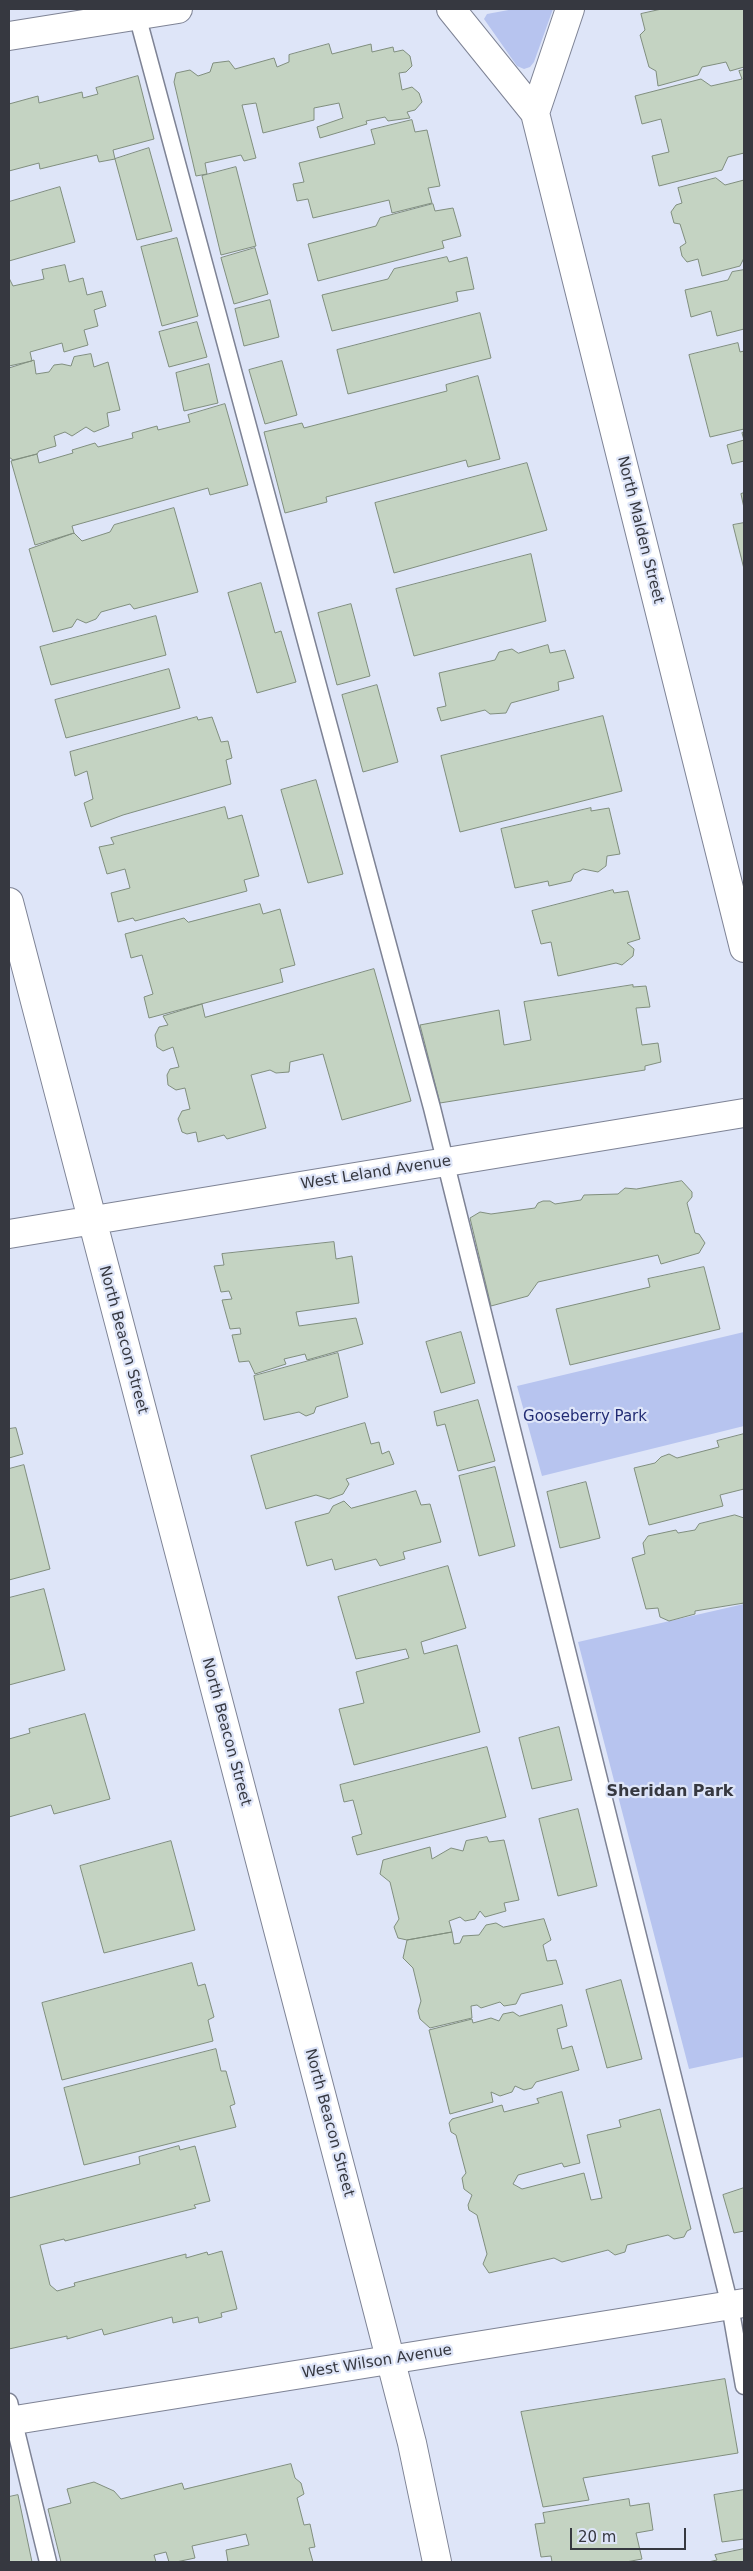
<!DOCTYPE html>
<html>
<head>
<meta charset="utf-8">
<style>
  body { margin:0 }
  #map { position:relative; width:753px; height:2571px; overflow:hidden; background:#dee5f8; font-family:"DejaVu Sans",sans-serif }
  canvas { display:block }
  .frame { position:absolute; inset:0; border:10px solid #363840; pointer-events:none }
  .scale { position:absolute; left:570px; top:2528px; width:116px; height:22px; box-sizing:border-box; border:2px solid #363840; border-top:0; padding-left:6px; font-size:15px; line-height:18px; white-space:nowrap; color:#363840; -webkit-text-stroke:4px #dee5f8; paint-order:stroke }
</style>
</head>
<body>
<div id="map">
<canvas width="753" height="2571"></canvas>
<div class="frame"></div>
<div class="scale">20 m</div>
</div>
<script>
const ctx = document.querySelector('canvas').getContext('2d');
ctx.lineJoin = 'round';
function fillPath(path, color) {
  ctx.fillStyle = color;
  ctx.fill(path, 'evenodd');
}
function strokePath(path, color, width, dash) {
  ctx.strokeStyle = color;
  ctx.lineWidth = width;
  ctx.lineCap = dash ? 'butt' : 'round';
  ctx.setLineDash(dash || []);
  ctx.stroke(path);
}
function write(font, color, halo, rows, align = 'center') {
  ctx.font = font + ' "DejaVu Sans",sans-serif';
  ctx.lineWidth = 4.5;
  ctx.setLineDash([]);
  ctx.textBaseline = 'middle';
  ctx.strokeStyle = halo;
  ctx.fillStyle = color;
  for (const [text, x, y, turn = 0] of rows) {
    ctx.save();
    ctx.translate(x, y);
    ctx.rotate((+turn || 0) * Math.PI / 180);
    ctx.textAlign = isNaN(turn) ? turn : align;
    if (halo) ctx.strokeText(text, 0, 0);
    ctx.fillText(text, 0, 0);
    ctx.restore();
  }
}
fillPath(new Path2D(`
  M514 9H553L534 62 530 67 524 69 517 66 484 19 487 14Z
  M744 1332V1426L542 1476 517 1386Z
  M744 1604V2057L689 2069 578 1642Z`), '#b7c4ef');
const building = new Path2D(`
  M662 9H744V67L730 71 726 62 702 67 698 75 658 86 656 71 649 67 640 35 645 30 641 14Z
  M329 44 332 54 371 44 372 52 393 47 394 52 403 50 410 56 412 66 406 72 399 73 402 90 412 87 419 93 422 102 415 110 407 112 410 118 388 121 385 117 366 121 367 124 320 138 317 127 343 118 339 103 314 108V120L263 133 256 103 242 105 256 158 244 161 241 155 205 163 207 174 196 176 174 82 176 73 190 70 198 76 210 72 213 63 229 61 235 69 274 58 277 67 289 62V55Z
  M744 70V153L728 157 722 170 659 186 652 156 669 152 661 119 642 124 635 96 701 79 711 86 742 79 739 71Z
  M138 76 154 139 113 150 115 159 99 162 97 155 40 169 39 163 9 171V104L38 96 39 103 82 92 83 98 98 94 96 88Z
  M412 120 415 132 427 130 440 186 428 188 432 203 392 213 389 200 313 218 308 199 297 201 293 184 304 182 299 163 375 144 371 130Z
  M149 148 172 231 137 240 115 159Z
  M236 167 256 246 221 255 202 176Z
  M716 178 725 185 744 180V258L740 266 702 276 698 259 687 262 682 256 680 247 686 243 680 224 674 223 671 212 676 205 682 203 678 188Z
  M60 187 75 242 9 261V202Z
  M433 204 435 211 453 208 461 236 442 241 444 248 318 281 308 244 376 226 380 218Z
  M177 238 198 316 162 326 141 247Z
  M255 248 268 294 234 304 221 258Z
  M447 257 449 262 467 257 474 289 456 292 458 301 332 331 322 295 388 279 394 269Z
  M65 265 69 282 83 278 87 295 102 291 106 306 94 310 98 326 84 330 88 345 64 352 62 343 30 352 32 361 9 366V278L13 286 44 279 42 270Z
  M744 270V329L717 336 711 311 691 317 685 290 728 280 732 272Z
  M270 300 279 337 244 346 235 309Z
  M480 313 491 358 348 394 337 350Z
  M197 322 207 357 169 367 159 332Z
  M738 343 740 352 744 351V429L710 437 689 355Z
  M91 354 94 367 108 362 120 410 107 413 109 426 94 432 86 427 72 436 65 432 54 436 56 446 39 451 37 454 13 460 9 457V368L34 360 36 374 49 372 54 365 62 364 71 366 74 357Z
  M282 361 297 415 265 424 249 370Z
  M209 364 218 403 184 411 176 373Z
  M478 376 500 459 468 467 466 460 326 497 327 502 285 513 264 432 302 423 304 428 447 391 446 385Z
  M225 404 248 485 210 495 208 488 72 526 74 533 35 545 11 461 37 454 39 463 73 453 72 450 95 443 98 447 133 438 132 433 157 426 158 430 190 422 188 415Z
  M744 432V461L732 464 727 445 744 440 742 433Z
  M527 463 547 530 394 573 375 503Z
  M744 493V508L741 494Z
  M174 508 198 592 134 609 130 604 101 612 96 619 86 623 77 619 72 627 53 632 29 549 74 533 82 541 110 532 114 525Z
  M744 523V569L733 525Z
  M531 554 546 621 414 656 396 589Z
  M261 583 275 633 281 631 296 682 257 693 228 593Z
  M351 604 370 676 337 685 318 613Z
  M156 616 166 655 51 685 40 647Z
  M548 645 550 653 565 650 574 678 558 682 559 690 511 703 506 713 490 714 485 710 441 721 437 708 446 706 439 673 495 660 499 652 512 649 518 653Z
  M169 669 180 708 66 738 55 700Z
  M377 685 398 762 363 772 342 695Z
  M603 716 622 791 460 832 441 756Z
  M197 717 198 720 212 717 221 742 228 741 232 758 226 760 231 784 123 815 91 827 84 803 93 799 87 771 75 776 70 752Z
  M316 780 343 874 308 883 281 790Z
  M225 807 228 819 242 815 259 876 244 880 247 891 135 921 133 918 118 922 111 893 130 888 125 869 107 874 99 847 114 844 111 838Z
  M591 808V811L609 808 620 854 607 856 606 866 598 872 583 869 574 874 571 881 549 886 548 881 515 888 501 829Z
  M613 890 614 893 628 891 640 939 627 943 634 949 633 956 622 965 616 963 558 976 551 942 541 944 532 911Z
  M260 904 263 914 280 909 295 965 280 969 283 982 149 1018 144 997 153 994 142 955 131 958 125 934 184 918 188 922Z
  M374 969 411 1101 342 1120 323 1054 290 1062 289 1072 276 1073 270 1070 251 1075 266 1128 227 1139 224 1135 198 1142 196 1132 187 1134 182 1132 178 1119 182 1111 190 1109 185 1088 176 1090 168 1085 167 1075 170 1069 179 1067 173 1047 163 1051 157 1047 155 1035 159 1027 168 1025 163 1016 202 1004 205 1017Z
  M633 985V987L646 986 650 1007 636 1008 642 1045 658 1043 661 1062 645 1066V1070L440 1103 420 1025 499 1010 504 1045 531 1040 524 1002Z
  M682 1181 692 1192V1197L687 1203 695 1233 699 1234 705 1243 699 1253 661 1264 658 1255 538 1282 528 1296 491 1306 470 1218 480 1212 491 1214 535 1208 538 1203 543 1201H550L555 1204 581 1200 584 1195 618 1194 625 1188 636 1189Z
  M334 1242 336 1259 352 1256 359 1303 296 1312 299 1326 356 1318 363 1344 307 1360 305 1354 284 1359 286 1364 255 1374 249 1361 239 1362 232 1335 241 1334 240 1328 230 1329 222 1300 232 1299 229 1291 221 1292 214 1266 224 1265 222 1254Z
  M704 1267 720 1329 570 1365 556 1309 650 1287 648 1279Z
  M461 1332 475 1383 441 1393 426 1342Z
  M338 1353 348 1397 316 1407 314 1413 306 1416 299 1412 264 1420 254 1376Z
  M478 1400 495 1461 458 1471 445 1424 437 1426 434 1412Z
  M365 1423 371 1444 379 1442 382 1454 389 1451 394 1464 346 1479 349 1484 343 1494 329 1499 316 1495 266 1509 251 1456Z
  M16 1428 23 1454 9 1458V1429Z
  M744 1434V1489L720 1495 723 1506 649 1525 634 1468 655 1463 661 1457 669 1454 677 1458 719 1447 717 1441Z
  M24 1465 50 1569 9 1580V1469Z
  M495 1467 515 1546 479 1556 459 1476Z
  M586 1482 600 1538 560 1548 547 1492Z
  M416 1491 421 1505 430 1504 441 1542 403 1552 405 1559 380 1566 376 1559 335 1570 332 1559 307 1566 295 1522 329 1513 333 1506 344 1501 351 1508Z
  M735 1515 744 1518V1603L695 1611V1614L669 1621 660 1617 658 1608 646 1609 632 1558 645 1554 643 1543 648 1536 676 1530 678 1533 695 1530 699 1524Z
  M448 1566 466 1628 421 1642 424 1654 457 1645 480 1732 354 1765 339 1709 364 1703 356 1672 409 1658 406 1649 356 1659 338 1597Z
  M44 1589 65 1670 9 1685V1598Z
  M85 1714 110 1799 54 1814 51 1805 9 1817V1739L30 1733 29 1729Z
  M559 1727 572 1780 532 1789 519 1738Z
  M487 1747 506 1817 357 1855 352 1837 362 1834 353 1800 344 1802 340 1785Z
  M578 1809 597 1886 558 1896 539 1819Z
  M487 1837 489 1842 504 1840 519 1900 504 1903 506 1911 485 1917 480 1911 475 1919 465 1921 460 1917 449 1921 452 1932 407 1940 398 1938 394 1927 399 1919 390 1882 380 1874 383 1860 430 1847 432 1859 451 1848 463 1851 466 1841Z
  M171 1841 195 1930 104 1953 80 1866Z
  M544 1919 551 1940 543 1945 547 1961 556 1960 563 1984 521 1994 516 2004 504 2006 500 2002 481 2008 477 2005 471 2006 472 2018 430 2028 420 2019 418 2011 421 2001 413 1968 403 1958 407 1940 452 1932 454 1944 460 1943 463 1936 479 1935 486 1925 496 1923 503 1927Z
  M192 1963 198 1986 205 1984 214 2017 208 2020 213 2041 62 2080 42 2003Z
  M621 1980 642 2059 607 2068 586 1990Z
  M562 2005 567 2026 557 2029 562 2049 572 2046 579 2070 536 2082 532 2088 524 2090 515 2086 512 2092 500 2096 491 2092 493 2102 450 2114 429 2030 472 2019 473 2023 491 2018 499 2021 503 2014 513 2012 519 2016Z
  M216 2049 221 2071H226L235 2104 230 2106 236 2127 84 2165 64 2088Z
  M562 2092 580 2163 564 2167 562 2163 518 2175 513 2184 522 2189 584 2173 591 2200 602 2198 587 2135 621 2127 619 2120 660 2109 691 2229 687 2231 684 2237 674 2239 668 2235 627 2245 625 2252 615 2255 608 2250 562 2262 554 2258 489 2273 483 2264 487 2254 477 2215 469 2210 468 2205 472 2195 464 2189 462 2178 466 2173 456 2135 451 2132 449 2123 452 2119 502 2105 504 2112 539 2103 537 2099Z
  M179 2146 180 2150 195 2146 210 2201 194 2205 196 2208 65 2241 64 2239 40 2245 50 2285 57 2291 75 2286 74 2283 186 2254V2258L207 2252 208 2255 222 2251 237 2309 221 2313 222 2317 199 2323 198 2317 173 2323 172 2317 104 2335 102 2329 67 2339V2336L9 2349V2198L140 2164 139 2157Z
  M744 2188V2231L734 2233 723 2195Z
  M725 2379 738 2453 583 2478 589 2500 543 2507 521 2412Z
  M291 2464 295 2478 301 2483 304 2494 297 2498 304 2525 310 2524 315 2547 309 2548 313 2562H228L226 2550 249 2545 246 2534 192 2546 195 2558 176 2562H169L166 2552 154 2555 156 2562H61L48 2509 71 2503 67 2489 94 2482 114 2491 121 2499 182 2483 184 2489Z
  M744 2490V2539L722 2542 714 2495Z
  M18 2495 32 2562H9V2497Z
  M629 2499 630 2506 649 2503 653 2530 636 2533 642 2559 626 2562H552L551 2556 541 2557 535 2524 545 2523 543 2513Z
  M744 2549V2562H708L717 2560 715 2555Z`);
fillPath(building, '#c4d3c2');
strokePath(building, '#808e7e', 1);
const service = new Path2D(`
  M137 15 432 1108 730 2306 744 2386
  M9 2402 48 2562`);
const minor = new Path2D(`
  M451 9 535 113 744 948
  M535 113 570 9
  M9 902 369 2277 412 2443 437 2562
  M9 1234 744 1113`);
const tertiary = new Path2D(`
  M9 2421 744 2303`);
const secondary = new Path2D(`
  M9 36 178 9`);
strokePath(service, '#7e8395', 19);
strokePath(minor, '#7e8395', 30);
strokePath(tertiary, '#7e8395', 30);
strokePath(secondary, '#7e8395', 30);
strokePath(service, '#fff', 16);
strokePath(minor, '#fff', 28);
strokePath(tertiary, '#fff', 28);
strokePath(secondary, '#fff', 28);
write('15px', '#363840', '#dee5f8', [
  ["North Malden Street",640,530,76],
  ["West Leland Avenue",376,1173,-9],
  ["North Beacon Street",123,1340,75],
  ["North Beacon Street",226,1732,75],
  ["North Beacon Street",329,2123,75],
  ["West Wilson Avenue",377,2362,-9]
]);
write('15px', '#222c74', '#dee5f8', [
  ["Gooseberry Park",585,1417]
]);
write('bold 16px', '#363840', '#dee5f8', [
  ["Sheridan Park",670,1792]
]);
</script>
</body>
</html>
